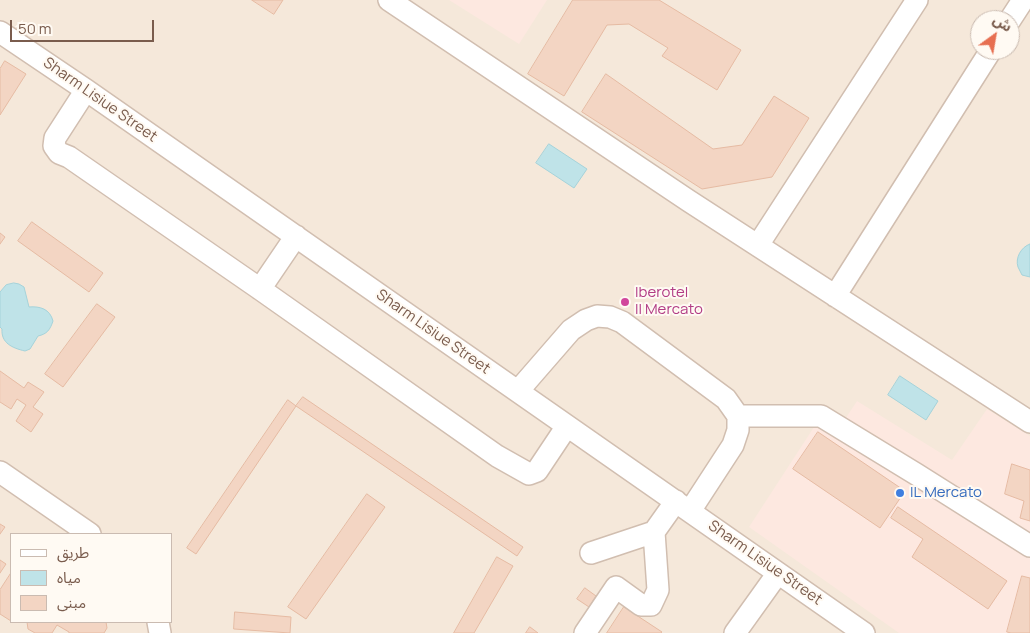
<!DOCTYPE html>
<html>
<head>
<meta charset="utf-8">
<style>
  body { margin:0 }
  #map { position:relative; width:1030px; height:633px; overflow:hidden; background:#fdf6ec; font-family:Manrope,"Noto Sans Arabic",sans-serif }
  canvas { display:block }
  .legend { position:absolute; left:10px; top:533px; width:162px; height:90px; box-sizing:border-box; background:#fffaf3; border:1px solid #cabbb1; margin:0; padding:6px 9px; list-style:none; font-size:15px; color:#7a5c4d }
  .legend li { display:flex; align-items:center; gap:10px; height:25px }
  .legend b { width:25px; border:1px solid #cabbb1 }
  .north { position:absolute; left:970px; top:10px; width:50px; height:50px; box-sizing:border-box; background:#fffaf3; border:1px solid #cabbb1; border-radius:50%; rotate:32deg; font-size:14px; font-weight:700; line-height:20px; text-align:center; color:#7a5c4d }
  .north::after { content:''; display:block; margin:auto; width:18px; height:22px; background:#e76f51; clip-path:polygon(50% 0,100% 100%,50% 72%,0 100%) }
  .scale { position:absolute; left:10px; top:20px; width:144px; height:22px; box-sizing:border-box; border:2px solid #7a5c4d; border-top:0; padding-left:6px; font-size:15px; line-height:18px; white-space:nowrap; color:#7a5c4d; -webkit-text-stroke:4px #fffaf3; paint-order:stroke }
</style>
</head>
<body>
<div id="map">
<canvas width="1030" height="633"></canvas>
<ul class="legend">
<li><b style="height:6px;background:#fff"></b>طريق</li>
<li><b style="height:14px;background:#bfe3e8"></b>مياه</li>
<li><b style="height:14px;background:#f3d5c3"></b>مبنى</li>
</ul>
<div class="north">ش</div>
<div class="scale">50 m</div>
</div>
<script>
const ctx = document.querySelector('canvas').getContext('2d');
ctx.lineJoin = 'round';
function fillPath(path, color) {
  ctx.fillStyle = color;
  ctx.fill(path, 'evenodd');
}
function strokePath(path, color, width, dash) {
  ctx.strokeStyle = color;
  ctx.lineWidth = width;
  ctx.lineCap = dash ? 'butt' : 'round';
  ctx.setLineDash(dash || []);
  ctx.stroke(path);
}
function write(font, color, halo, rows, align = 'center') {
  ctx.font = font + ' Manrope,sans-serif';
  ctx.lineWidth = 4;
  ctx.setLineDash([]);
  ctx.textBaseline = 'middle';
  ctx.strokeStyle = halo;
  ctx.fillStyle = color;
  for (const [text, x, y, turn = 0] of rows) {
    ctx.save();
    ctx.translate(x, y);
    ctx.rotate((+turn || 0) * Math.PI / 180);
    ctx.textAlign = isNaN(turn) ? turn : align;
    if (halo) ctx.strokeText(text, 0, 0);
    ctx.fillText(text, 0, 0);
    ctx.restore();
  }
}
fillPath(new Path2D(`
  M0 0H1030V633H0ZM980 20H1010V50H980ZM11 534H171V622H11Z`), '#f5e8da');
fillPath(new Path2D(`
  M449 0H547L519 44Z
  M857 401 952 460 987 409 1030 436V633H899L749 527 827 407 845 419Z`), '#fde8e0');
const water = new Path2D(`
  M549 144 587 169 574 188 536 163Z
  M1030 244V277L1022 275C1021 272 1019 270 1018 267 1015 258 1021 247 1030 244Z
  M14 283 19 284 24 287 29 307C40 306 50 309 53 321 50 330 47 334 38 336L30 349 25 351C12 348 1 343 2 329L0 327V292L6 285Z
  M900 376 938 401 926 420 888 395Z`);
fillPath(water, '#bfe3e8');
strokePath(water, '#a5d3da', 1);
const building = new Path2D(`
  M252 0H283L274 14Z
  M573 0H659L741 50 717 90 662 56 668 48 629 24 607 25 564 96 528 74Z
  M5 61 26 74 0 115V69Z
  M606 74 713 149 742 145 774 96 809 118 772 177 702 189 582 112Z
  M32 222 103 273 89 292 18 241Z
  M0 233 5 237 0 244Z
  M97 304 115 317 63 387 45 374Z
  M0 371 24 388 28 382 44 392 33 407 43 414 31 432 16 421 26 405 17 399 11 409 0 402Z
  M303 397 523 547 517 556 296 406Z
  M288 400 296 406 196 554 187 548Z
  M818 432 905 491 880 528 793 469Z
  M1012 464 1030 470V521L1020 518 1024 501 1005 494Z
  M367 494 385 507 306 619 288 607Z
  M898 507 1007 581 988 609 912 557 923 539 891 518Z
  M0 524 5 527 0 534Z
  M497 557 513 566 474 633H454Z
  M0 560 6 564 0 573Z
  M11 573V621L0 614V590Z
  M1022 576 1030 578V633H1011L1007 632Z
  M585 588 596 596 589 607 577 599Z
  M624 607 662 632 661 633H607Z
  M235 612 291 617 290 633 234 629Z
  M12 622H106L107 628 104 633H69V632L57 625 52 633H35L28 629 27 622Z
  M530 627 538 633H526Z`);
fillPath(building, '#f3d5c3');
strokePath(building, '#e6bba3', 1);
const minor = new Path2D(`
  M389 0 689 201 1030 422
  M1010 20 1023 0
  M0 32 86 90 864 633
  M86 90 55 138 54 146 59 153 69 157 260 289 497 456 529 474 537 471 567 426
  M758 245 917 0
  M260 289 296 236
  M835 296 991 50
  M518 391 571 330 586 320 597 316 610 317 622 322 726 399 738 416V430L733 445 690 511
  M738 416H821L916 474 1030 546
  M0 472 90 534
  M591 553 654 532
  M158 622 160 633
  M585 633 616 587 641 605H651L658 590 654 532 676 501
  M735 633 778 573`);
strokePath(minor, '#d1beb0', 24);
strokePath(minor, '#fff', 21);
for (const [x, y, r, color] of [
  [625,302,5,"#d1479c"],
  [900,493,5,"#3f7fe0"]
]) {
  const dot = new Path2D();
  dot.arc(x, y, r, 0, 2 * Math.PI);
  ctx.fillStyle = color;
  ctx.fill(dot);
  strokePath(dot, '#fffaf3', 2);
}
write('15px', '#7a5c4d', '#fffaf3', [
  ["Sharm Lisiue Street",100,100,35],
  ["Sharm Lisiue Street",433,332,35],
  ["Sharm Lisiue Street",765,563,35]
]);
write('15px', '#b23c85', '#fffaf3', [
  ["Iberotel",635,293],
  ["Il Mercato",635,310]
], 'left');
write('15px', '#366cbe', '#fffaf3', [
  ["IL Mercato",910,493]
], 'left');
</script>
</body>
</html>
